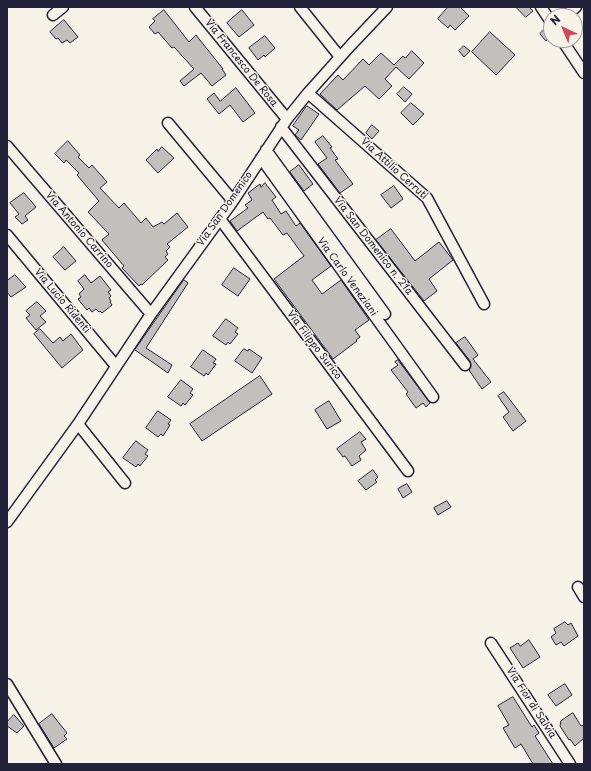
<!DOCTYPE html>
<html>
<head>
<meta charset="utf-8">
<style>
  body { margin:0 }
  #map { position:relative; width:591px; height:771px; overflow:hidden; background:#f7f3e8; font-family:"Playpen Sans",sans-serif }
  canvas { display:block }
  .frame { position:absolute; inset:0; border:8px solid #22223b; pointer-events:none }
  .north { position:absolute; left:543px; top:8px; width:40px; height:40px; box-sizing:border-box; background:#f7f3e8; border:1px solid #a29fa3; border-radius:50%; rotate:316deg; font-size:11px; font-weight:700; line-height:16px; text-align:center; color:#22223b }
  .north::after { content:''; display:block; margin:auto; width:14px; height:18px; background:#d1495b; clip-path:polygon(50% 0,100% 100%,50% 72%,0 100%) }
</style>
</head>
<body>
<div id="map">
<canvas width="591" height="771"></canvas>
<div class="frame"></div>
<div class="north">N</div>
</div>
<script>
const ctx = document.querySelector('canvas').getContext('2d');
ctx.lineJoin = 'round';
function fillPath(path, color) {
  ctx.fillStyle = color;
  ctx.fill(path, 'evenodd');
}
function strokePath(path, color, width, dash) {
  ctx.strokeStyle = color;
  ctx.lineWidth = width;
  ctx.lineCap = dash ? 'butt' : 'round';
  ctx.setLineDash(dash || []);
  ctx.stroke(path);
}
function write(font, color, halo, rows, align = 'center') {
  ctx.font = font + ' "Playpen Sans",sans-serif';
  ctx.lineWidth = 3;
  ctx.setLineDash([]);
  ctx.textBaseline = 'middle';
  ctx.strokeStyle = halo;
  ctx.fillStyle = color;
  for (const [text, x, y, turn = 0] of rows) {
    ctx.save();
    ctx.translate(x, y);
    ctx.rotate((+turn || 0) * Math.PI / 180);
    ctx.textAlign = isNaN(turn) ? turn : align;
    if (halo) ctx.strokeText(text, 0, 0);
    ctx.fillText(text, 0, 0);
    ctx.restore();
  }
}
const building = new Path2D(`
  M448 7H460L469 16 455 30 450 25 448 28 438 19Z
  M516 7H529L533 11 526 17Z
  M164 10 189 42 196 35 223 69H222L226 75 212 86 201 73 184 86 180 81 194 69 174 47 172 48 158 32 155 34 149 27 155 21 153 19Z
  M242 10 254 25 239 37 227 23Z
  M64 20 78 37 70 43 67 40 62 43 58 38 56 39 50 32Z
  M545 29 551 35 546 41 540 34Z
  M490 32 515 55 496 75 472 52Z
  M265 36 275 48 265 57 264 55 258 60 249 48Z
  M464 46 470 51 464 57 459 51Z
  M412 51 424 63 409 79 396 67 385 79 392 86 379 99 365 86 337 110 320 94 338 75 343 80 363 59 369 65 381 53 394 65 403 56 405 58Z
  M404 87 412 94 405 102 397 94Z
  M236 88 255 113 243 122 230 105 219 114 207 99 214 93 220 101Z
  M411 103 424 114 413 125 401 113Z
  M307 106 319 114 301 140 295 135 299 130 293 126Z
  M372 125 379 131 372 139 366 133Z
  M323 136 332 147 330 148 338 159 335 160 353 184 340 193 318 164 327 158 315 142Z
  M68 141 80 155 78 157 89 168 92 165 107 182 100 188 119 208 124 203 141 223 146 218 153 227 162 222 164 224 177 213 188 227 167 244 170 247 166 251 168 254 165 257 168 260 142 285 141 284 139 286 122 268 124 266 102 240 109 234 88 212 99 201 77 175 79 173 66 160 64 163 55 154Z
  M162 147 174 158 158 173 146 160 157 149 158 151Z
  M299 165 313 184 304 191 290 172Z
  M265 183 276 197 272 200 281 214 286 211 296 226 300 223 331 266 312 280 322 294 341 280 369 320 355 330 360 337 356 340 357 341 333 359 274 279 304 256 287 233 283 235 270 218 268 219 263 212 237 231 230 221 248 208 245 205 252 200 248 193 260 184 261 187Z
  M394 186 403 199 391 208 381 195Z
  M24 193 36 207 25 216 28 220 22 224 15 217 19 214 10 203Z
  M391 229 415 261 439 242 453 260 429 279 437 291 424 301 376 240Z
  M64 247 76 261 65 270 53 257Z
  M234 268 250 279 238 296 222 285Z
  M15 275 26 287 11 297 7 292V281Z
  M85 275 91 283 100 276 111 290 108 292 111 296 109 298 111 301 110 302 112 305 102 313 100 311 99 312 96 309 92 312 89 308 87 310 78 299 81 297 79 294 84 289 78 281Z
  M184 280 188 283 146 348 172 365 168 373 135 350Z
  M37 302 46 311 40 316 46 322 36 330 26 318 30 315 26 311Z
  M226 319 238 328 235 332 238 334 230 344 228 342 226 345 213 336Z
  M40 329 53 343 60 337 63 341 71 334 83 350 62 368 34 334Z
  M465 337 478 355 473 359 491 382 482 389 469 370 471 367 470 361 456 343Z
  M244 349 248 351 249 349 262 358 252 373 235 361Z
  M203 350 216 359 213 363 216 364 208 375 206 373 204 376 191 367Z
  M398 360 430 403 426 407 423 403 416 408 406 394 408 392 391 370 398 365 395 362Z
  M260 376 272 394 202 441 190 424Z
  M181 380 193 389 190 393 193 395 185 405 183 403 181 406 168 397Z
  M504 392 526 421 513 431 503 417 509 412 498 396Z
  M329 401 341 421 327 429 315 410Z
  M158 411 171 420 168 424 170 425 163 436 161 434 158 437 146 428Z
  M360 432 366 439 361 442 366 450 359 456 361 460 352 466 345 456 343 457 337 449Z
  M136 441 148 450 145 454 148 456 140 466 138 464 136 467 123 458Z
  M373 470 378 477 375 480 377 482 366 490 358 481Z
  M407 484 412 492 403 498 398 489Z
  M447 501 451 507 438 515 434 508Z
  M565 622 568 625 571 623 578 636 564 646 561 642 556 645 551 637 556 633 554 629Z
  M529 640 540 657 523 668 510 648 518 643 520 646Z
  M565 684 572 695 556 706 548 695Z
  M513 697 532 727 534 725 539 733 535 736 553 764H533L521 744 515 748 503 728 509 725 498 706Z
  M573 713 581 726 584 725V738L575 746 570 739 569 740 560 726 561 721Z
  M52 714 67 733 64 736 67 739 54 748 39 724Z
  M14 715 24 726 17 733 7 726V722Z`);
fillPath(building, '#c2bfbd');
strokePath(building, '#22223b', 1);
const street = new Path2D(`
  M195 7 287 119
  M300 7 340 57
  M541 7 551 22
  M53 15 63 7
  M565 16 576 7
  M562 40 584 73
  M308 93 427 198 484 304
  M168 123 233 201
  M281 127 465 365
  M7 146 151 314
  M266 150 385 314
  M261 158 433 397
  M220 219 408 471
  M7 235 116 366
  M78 424 125 483
  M7 522 78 424 151 314 233 201 287 119 308 93 351 45 387 7
  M578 587 584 597
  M491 643 570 764
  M7 684 56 764`);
strokePath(street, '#22223b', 13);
strokePath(street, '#f7f3e8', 10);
write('10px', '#22223b', '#f7f3e8', [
  ["Via Francesco De Rosa",241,63,51],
  ["Via Attilio Cerruti",394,169,42],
  ["Via San Domenico",225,209,-55],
  ["Via Antonio Carrino",79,230,49],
  ["Via San Domenico n. 21a",373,246,52],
  ["Via Carlo Veneziani",347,277,54],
  ["Via Lucio Ridenti",62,301,50],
  ["Via Filippo Surico",314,345,53],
  ["Via Fior di Salvia",531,703,57]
]);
</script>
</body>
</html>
